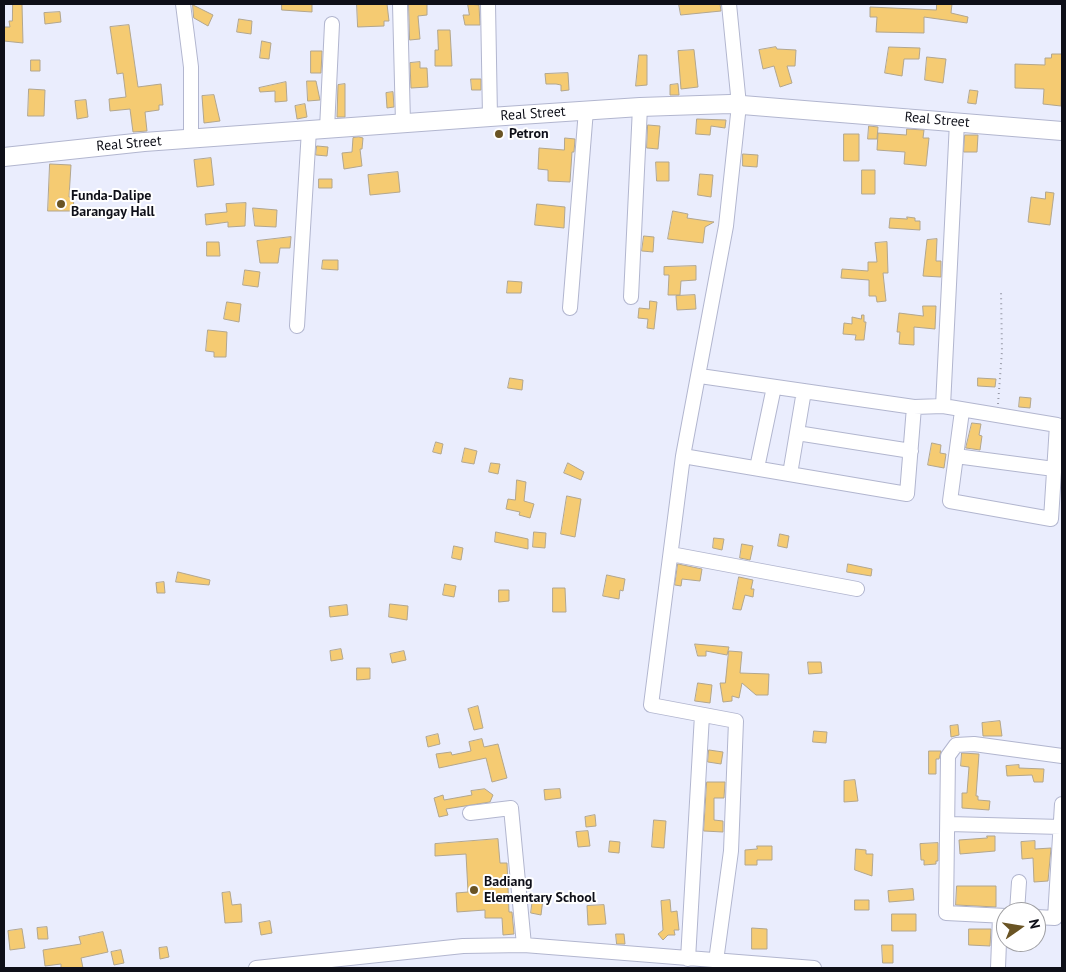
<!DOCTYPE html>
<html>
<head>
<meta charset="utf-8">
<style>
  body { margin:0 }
  #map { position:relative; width:1066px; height:972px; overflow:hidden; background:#eaedfd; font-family:"PT Sans",sans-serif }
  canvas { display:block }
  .frame { position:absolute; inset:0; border:5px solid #0e0f18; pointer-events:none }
  .north { position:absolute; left:996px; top:902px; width:50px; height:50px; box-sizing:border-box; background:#fff; border:1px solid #9f9fa3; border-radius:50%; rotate:77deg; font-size:14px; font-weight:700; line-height:20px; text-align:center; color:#0e0f18 }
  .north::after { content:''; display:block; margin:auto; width:18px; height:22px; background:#6a5424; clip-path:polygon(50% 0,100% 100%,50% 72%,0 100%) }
</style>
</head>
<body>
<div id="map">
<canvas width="1066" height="972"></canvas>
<div class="frame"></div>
<div class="north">N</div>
</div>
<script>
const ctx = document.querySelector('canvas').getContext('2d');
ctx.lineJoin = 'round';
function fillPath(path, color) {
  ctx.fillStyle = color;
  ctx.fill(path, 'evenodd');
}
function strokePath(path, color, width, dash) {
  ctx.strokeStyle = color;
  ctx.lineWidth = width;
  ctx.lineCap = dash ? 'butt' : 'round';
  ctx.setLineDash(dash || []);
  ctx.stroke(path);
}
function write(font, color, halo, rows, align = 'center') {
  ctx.font = font + ' "PT Sans",sans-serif';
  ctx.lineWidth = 4;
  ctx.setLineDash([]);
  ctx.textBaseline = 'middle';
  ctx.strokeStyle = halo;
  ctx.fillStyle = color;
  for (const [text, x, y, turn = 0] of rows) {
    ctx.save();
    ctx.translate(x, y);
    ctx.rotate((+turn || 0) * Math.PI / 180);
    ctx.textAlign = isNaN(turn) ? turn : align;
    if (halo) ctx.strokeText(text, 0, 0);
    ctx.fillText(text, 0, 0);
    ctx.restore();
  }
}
const building = new Path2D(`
  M13 4H22L23 43 4 41V27H10L9 21H12Z
  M282 4H312V12L282 10Z
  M357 4H387L389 21H384V26L358 27Z
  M409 4H427V15L418 16 420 39 410 40Z
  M468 4 479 5 480 25H465L463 15H469Z
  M679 4H720L721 11 681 15Z
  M937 4H952L951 13 968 17 967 23 924 17V33L876 32 877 17H870V7L936 10Z
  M193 5 213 15 208 26 194 18Z
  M60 12 61 22 45 24 44 13Z
  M239 19 252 21 251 34 237 32Z
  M129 25 138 87 161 84 163 105H159V110L145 112 147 131 133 132 130 109 110 111 109 99 126 97 123 73 117 74 110 27Z
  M438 30H450L452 66H435V50H438Z
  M262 41 271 43 269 59 260 58Z
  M776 47 777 49 796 50 795 66H787L792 83 780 87 774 66 763 69 759 50Z
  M889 47 920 48 919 59H904L902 76 885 73Z
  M694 50 698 87 681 89 678 51Z
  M311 51H322L321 73H311Z
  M1052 54H1062L1061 106 1043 104 1044 89 1015 88V64L1045 65V58H1051Z
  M639 55H647V85L636 86Z
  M927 57 946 59 943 83 925 80Z
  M31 60H40V71H31Z
  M420 62V68H427L428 87 411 88 410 63Z
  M568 73 569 90 561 91V85L556 84H546L545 74Z
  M471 79H481V90H472Z
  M307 81H316L320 100 308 101Z
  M286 82 287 101 275 102V91L260 92 259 88Z
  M345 84V117H337L338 85Z
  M678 84 679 95H670V85Z
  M29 89 45 90 44 116H28Z
  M970 90 978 91 976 104 968 103Z
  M393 92 394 107 387 108 386 93Z
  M214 95 220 121 204 123 202 96Z
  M86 100 88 117 77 119 75 101Z
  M305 104 307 117 297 119 295 106Z
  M697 119 726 120 725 128 711 126 710 135 696 134Z
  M648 125 660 126 658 149 647 148Z
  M869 126 878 127 877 139H868Z
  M907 129 924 130 923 138H929L926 166 904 164 905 152 877 150 878 133 906 135Z
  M844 134H859V161H844Z
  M965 135H978L977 152H964Z
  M359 137 363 138 362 149H360L362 166 344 169 342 153 352 152 353 138Z
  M565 138 575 139 574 152H572L570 182 548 181V170L538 169 539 148 564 150Z
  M317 146 328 147 327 156 316 155Z
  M743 154 758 155 757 167 743 166Z
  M211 158 214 185 197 187 194 160Z
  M656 162H669V181H657Z
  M50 164 71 165 69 197H74L73 211H48Z
  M862 170H875V194H862Z
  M398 172 400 192 370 195 368 175Z
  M700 174 713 175 711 197 698 195Z
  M319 179H332V188H319Z
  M1046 192 1054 193 1050 225 1028 222 1031 197 1045 199Z
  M246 203 245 226 228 227V222L206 225 205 214 227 212 226 204Z
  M537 204 565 207 564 228 535 225Z
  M253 208 277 210 276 227 255 226Z
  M673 211 688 214 687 218 714 222 705 227 703 243 668 239Z
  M907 217 915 218V221H920V230L889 228 890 218 907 219Z
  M644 236 654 237 653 252 642 251Z
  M291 237 290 248H280L278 263H260L257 241Z
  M937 239 936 261H941V277L923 276 927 240Z
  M207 242H219L220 256H207Z
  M887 242 888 273H883L886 301 877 302 876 296H869V280L841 278 842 269 868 271V262H877L875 243Z
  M323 260H338V270L322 269Z
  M696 266V280L681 281 680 295H668L669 275H664V267Z
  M245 270 260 272 258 287 243 285Z
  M508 281 522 282 521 293H507Z
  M695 295 696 309 677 310 676 296Z
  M650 301 657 302 654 329 647 328 648 319 638 318 639 308 649 309Z
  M227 302 241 304 239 322 224 319Z
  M923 306H936L935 329 914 327V345L899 344 900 332H897L899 313 923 316Z
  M862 315H864V322H866L864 340H855L856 335 843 334 844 323 852 324V317L861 319Z
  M208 330 227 332 226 357H214V352L206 351Z
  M510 378 523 380 522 390 508 388Z
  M978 378 996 379 995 387 978 386Z
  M1020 397 1031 398 1030 408 1019 407Z
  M972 423 981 424 979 435 982 436 980 450 966 448Z
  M436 442 443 444 441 454 433 452Z
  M932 443 941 445 940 453 946 454 944 468 928 465Z
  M465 448 477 451 474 464 462 462Z
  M491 463 500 464 498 474 489 472Z
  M568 463 584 472 581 480 564 473Z
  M517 480 526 482 524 501 534 504 530 518 519 515 520 512 506 509 508 499 515 500Z
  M567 496 581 499 575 537 561 534Z
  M496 532 528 539V549L495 542Z
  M534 532 546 533 545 548 533 547Z
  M780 534 789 536 787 548 778 546Z
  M714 538 724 539 722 550 713 548Z
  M742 544 753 546 750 560 740 558Z
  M454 546 463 548 461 560 452 558Z
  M678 564 702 569 700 581 682 579 681 586 675 585Z
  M848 564 872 569 871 576 847 572Z
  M178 572 210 580 209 585 176 582Z
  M607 575 625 579 623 591 620 590 619 599 603 596Z
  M739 577 753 580 751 589H754L753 597 745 595 741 610 733 609Z
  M164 582 165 593H157L156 583Z
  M445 584 456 586 454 597 443 595Z
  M553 588H565L566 612H553Z
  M499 590H509V601L499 602Z
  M390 604 408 606 407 620 389 617Z
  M347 605 348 615 330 617 329 607Z
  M695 644 729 647 727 655 706 651V656H698Z
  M341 649 343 659 331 661 330 651Z
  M404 651 406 660 392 663 390 654Z
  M729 651 742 652 740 673 769 674 768 695H756L742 683 739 698 732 696V701L723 702 720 683H725Z
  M808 662H821L822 673 809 674Z
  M357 668H370V679L357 680Z
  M698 683 712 685 710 703 695 701Z
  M478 706 483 728 474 730 468 709Z
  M1000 721 1002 736H983L982 723Z
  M958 725 959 735 951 737 950 726Z
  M814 731 827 732 826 743 813 742Z
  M438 734 440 744 428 747 426 737Z
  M482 739 484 747 498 744 507 778 492 782 486 758 439 768 436 754 451 752 452 755 471 751 469 742Z
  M709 750 723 752 721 764 708 762Z
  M929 751H941L939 759H936V774H929Z
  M962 753 979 754 976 796H978V800L990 801 989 810 962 808V793H967L969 767 961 766Z
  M1019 765V768L1044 769 1043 782H1034L1032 775 1007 776 1006 766Z
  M855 780 858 801 844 802V781Z
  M707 782H725L724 798H714V820L723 821V832L704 831Z
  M485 789 493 795 490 802 446 809 448 815 439 817 434 798 443 795 444 800 472 795 471 791Z
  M560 789 561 798 545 800 544 790Z
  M595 815 596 826 586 827 585 817Z
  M654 820 666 821 664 848 652 847Z
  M588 831 590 846 578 847 576 832Z
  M987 836H995V851L960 854 959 840 987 838Z
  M498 839 500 863H507L509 912H512L514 934 503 935 502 918H485V910L457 912 456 893 468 892 466 854 435 856V844Z
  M610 841 620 842 619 853 609 852Z
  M1035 841V849L1051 848 1048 881 1034 882 1033 858 1022 859 1021 842Z
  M938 843V861H936V864L924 865V860H921L920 844Z
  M757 846H772V860H757V865H745V850L757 849Z
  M856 849 866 850V854H873L872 876 855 870Z
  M957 886H996V907L956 905Z
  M913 889 914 900 889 902 888 891Z
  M230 892 232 905 241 904 242 922 225 923 222 893Z
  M533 898 543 899 541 915 531 913Z
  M670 900 671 912 677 911 679 930H674L675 935H668L663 940 658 934 663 930 661 901Z
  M855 900H869V910H855Z
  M604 905 606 924 588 925 587 906Z
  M892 914H916V931H892Z
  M270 921 272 933 261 935 259 923Z
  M47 927 48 939H38L37 928Z
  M752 928 767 929V949H752Z
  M22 929 25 948 10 950 8 931Z
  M969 929H991L990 946 969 945Z
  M103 932 108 952 81 958 83 968H61V964L45 966 43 950 81 944 79 937Z
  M616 934H624L625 944H617Z
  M882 945H893V963H883Z
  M167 947 169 957 160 959 159 948Z
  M121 950 124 963 114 965 111 952Z`);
fillPath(building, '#f5cb72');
strokePath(building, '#b2a68e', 1);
const minor = new Path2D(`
  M183 4 191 67V139
  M400 4 403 123
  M488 4 490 117
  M957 122 943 406 1057 425 1051 519 950 501 962 411
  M327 129 332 24
  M631 297 640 107
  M570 308 586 110
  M297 326 309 130
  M700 376 914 407 943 406
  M797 433 911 451
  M683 456 907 494 914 407
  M956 456 1054 469
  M757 468 774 387
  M790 474 804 391
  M671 554 857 589
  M470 813 511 808 524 945
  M949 824 1061 827
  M1017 912 1019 882
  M1006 916 946 913 948 756 956 745 974 744 1062 756
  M1036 917 1055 918 1062 804
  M688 959 702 715
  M716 961 731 851 736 721 651 705 683 456 726 226 739 105 729 4
  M256 968 463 946 524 945 814 968
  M998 968 1000 916`);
const major = new Path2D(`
  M4 157 144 142 490 117 640 107 730 104 1062 131`);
strokePath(minor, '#b2b6cf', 16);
strokePath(major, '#b2b6cf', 20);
strokePath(new Path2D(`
  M998 404 1002 351 1001 291`), '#999ba9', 2, [1, 4]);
strokePath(minor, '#fff', 14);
strokePath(major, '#fff', 18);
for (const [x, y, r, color] of [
  [499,134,5,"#6a5424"],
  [61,204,5,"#6a5424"],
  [474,890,5,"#6a5424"]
]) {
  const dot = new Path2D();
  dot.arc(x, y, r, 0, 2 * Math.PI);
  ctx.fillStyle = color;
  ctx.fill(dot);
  strokePath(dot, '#fff', 2);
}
write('14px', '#0e0f18', '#fff', [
  ["Real Street",533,114,-4],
  ["Real Street",937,120,5],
  ["Real Street",129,144,-5]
]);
write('bold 14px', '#0e0f18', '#fff', [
  ["Petron",509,134],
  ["Funda-Dalipe",71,196],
  ["Barangay Hall",71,212],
  ["Badiang",484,882],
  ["Elementary School",484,898]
], 'left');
</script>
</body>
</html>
